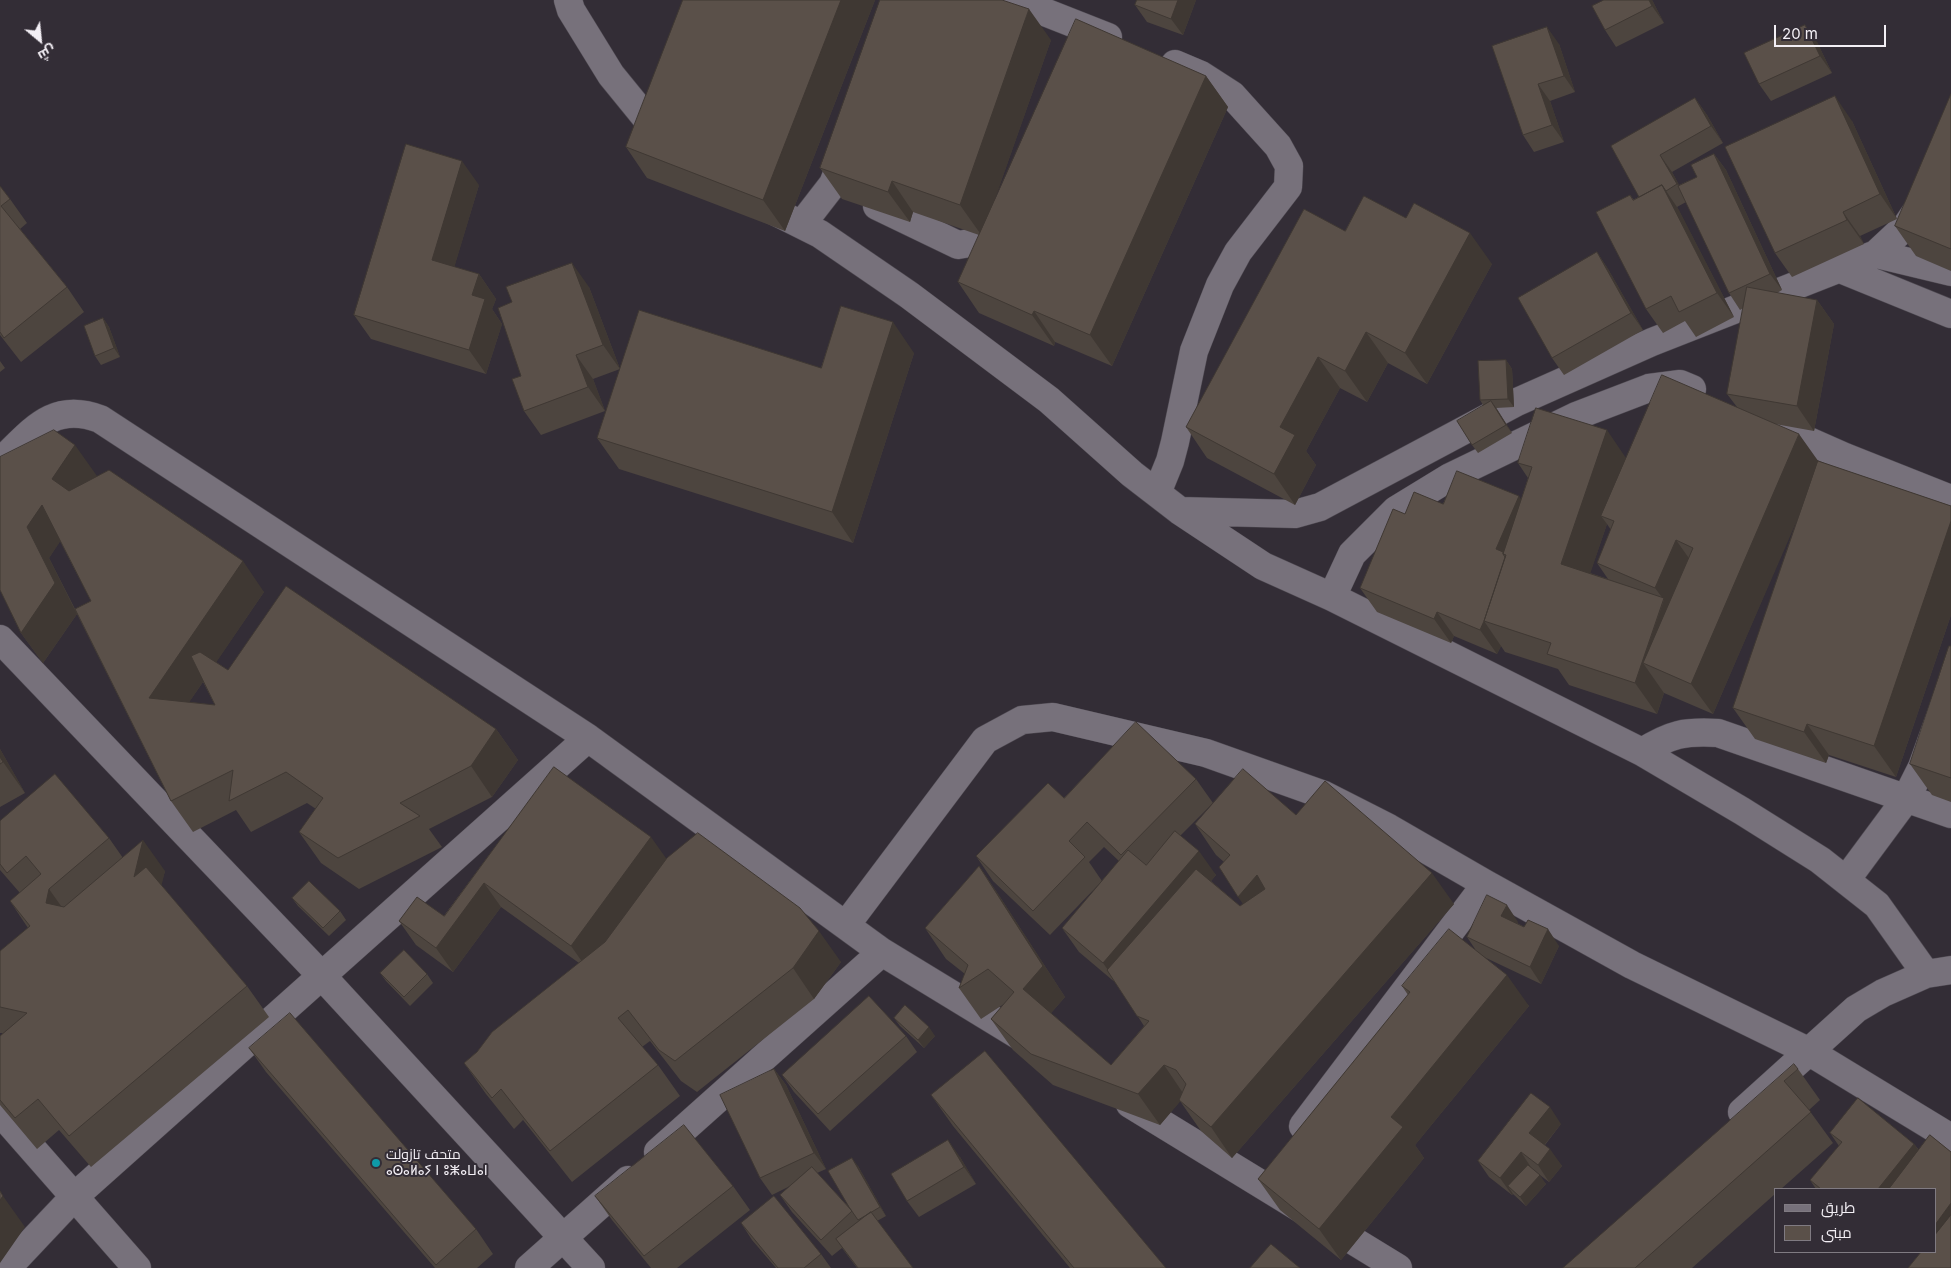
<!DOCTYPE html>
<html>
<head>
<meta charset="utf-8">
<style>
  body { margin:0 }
  #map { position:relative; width:1951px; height:1268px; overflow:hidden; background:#332d36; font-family:Inter,Cairo,sans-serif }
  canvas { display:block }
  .legend { position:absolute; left:1774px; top:1188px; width:162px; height:65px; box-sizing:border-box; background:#332d36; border:1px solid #807b82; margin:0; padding:6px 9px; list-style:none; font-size:15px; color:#f3eff5 }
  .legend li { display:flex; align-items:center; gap:10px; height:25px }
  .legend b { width:25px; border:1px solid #807b82 }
  .north { position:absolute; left:15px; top:15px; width:50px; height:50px; -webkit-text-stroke:4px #332d36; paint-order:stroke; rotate:152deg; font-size:14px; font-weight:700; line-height:20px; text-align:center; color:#f3eff5 }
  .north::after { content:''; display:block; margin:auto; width:18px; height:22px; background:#f3eff5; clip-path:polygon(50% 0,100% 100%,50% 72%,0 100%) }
  .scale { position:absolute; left:1774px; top:25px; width:112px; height:22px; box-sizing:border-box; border:2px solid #f3eff5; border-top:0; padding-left:6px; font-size:15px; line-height:18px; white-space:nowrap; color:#f3eff5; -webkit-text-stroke:4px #332d36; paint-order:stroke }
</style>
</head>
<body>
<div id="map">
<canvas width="1951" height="1268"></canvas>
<ul class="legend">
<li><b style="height:6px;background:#77717b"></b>طريق</li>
<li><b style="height:14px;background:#5a5049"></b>مبنى</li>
</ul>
<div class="north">ش</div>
<div class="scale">20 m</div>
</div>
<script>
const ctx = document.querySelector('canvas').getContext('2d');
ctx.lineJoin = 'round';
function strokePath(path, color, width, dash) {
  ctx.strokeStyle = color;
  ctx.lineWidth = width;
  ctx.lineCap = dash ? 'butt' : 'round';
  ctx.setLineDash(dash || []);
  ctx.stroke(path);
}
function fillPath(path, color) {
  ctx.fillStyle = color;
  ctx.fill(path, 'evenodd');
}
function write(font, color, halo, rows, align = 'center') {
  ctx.font = font + ' Inter,Cairo,"Noto Sans Tifinagh",sans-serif';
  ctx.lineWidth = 4;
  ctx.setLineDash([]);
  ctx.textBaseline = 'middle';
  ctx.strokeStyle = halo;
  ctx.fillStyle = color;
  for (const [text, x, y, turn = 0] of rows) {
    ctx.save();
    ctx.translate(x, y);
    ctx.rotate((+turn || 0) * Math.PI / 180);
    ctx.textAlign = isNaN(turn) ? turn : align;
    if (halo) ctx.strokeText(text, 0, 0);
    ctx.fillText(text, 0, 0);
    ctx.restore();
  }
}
const minor = new Path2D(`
  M568 0 571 10 611 75 664 140
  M1014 0 1108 37
  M756 202 820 234 909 295 1049 400 1132 474 1180 511 1263 566 1332 597 1642 752 1742 811 1820 860 1877 905 1926 974
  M877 206 958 245 976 242 986 237 1005 221
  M802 224 833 184 846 151
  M1876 254 1907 225 1922 203
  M1838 268 1951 314
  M1768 423 1845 457 1951 499
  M0 462C32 432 52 401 100 419L588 738 882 952 1023 1038
  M1157 493 1170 461 1175 442 1194 351 1220 285 1238 252 1288 187 1289 166 1278 146 1232 95 1201 75 1175 64
  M1180 511 1295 514 1320 507 1517 402 1652 342 1876 254 1951 272
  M1332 597 1352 554 1396 510 1450 477 1576 416 1649 388 1680 384 1692 389
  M0 639 321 975 591 1268
  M1642 752C1671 734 1684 731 1718 733L1951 814
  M1846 880 1906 799 1922 767 1951 687
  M846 925 985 740 1022 720 1053 717 1206 753 1324 795 1389 828 1486 884 1632 965 1808 1051 1951 1138
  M1130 1104 1398 1268
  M0 1112 137 1268
  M1742 1112 1856 1009 1883 993 1926 974 1951 970
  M1303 1126 1486 884
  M658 1152 882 952
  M7 1268 75 1196 588 738
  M529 1268 628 1180`);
strokePath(minor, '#4e4951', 29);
strokePath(minor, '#77717b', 28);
fillPath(new Path2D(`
  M683 0H875L785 231 647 178 626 147Z
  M1137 0H1196L1183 35 1147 22 1135 5Z
  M1604 0H1652L1664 23 1616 47 1605 30Z
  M1051 40 994 201 1206 76 1228 107 1112 366 1055 342 1054 346 979 313 958 282 979 235 913 212 910 222 842 199 820 168Z
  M1817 42 1832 73 1771 101 1759 84Z
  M1559 44 1575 92 1550 101 1564 142 1534 152 1523 135 1492 46Z
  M1951 94V271L1916 256 1895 226Z
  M1695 98 1707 115 1723 143 1672 172 1679 185 1697 177 1714 154 1726 170 1782 290 1777 293 1817 300 1834 324 1814 431 1775 424 1818 461 1951 506V615L1896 777 1829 755 1826 763 1755 739 1733 708 1799 514 1713 714 1664 693 1657 714 1569 685 1558 669 1505 652 1501 646 1497 654 1454 636 1451 643 1377 612 1360 588 1405 514 1443 504 1521 500 1528 478 1518 463 1626 458 1737 407 1727 394 1743 308 1740 310 1729 293 1686 202 1677 207 1734 317 1696 337 1685 321 1663 333 1646 309 1630 195 1634 200 1639 197 1611 146ZM1607 524 1611 530 1597 563 1608 579 1590 573Z
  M1852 121 1897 219 1860 236 1864 244 1792 277 1775 253Z
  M479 185 454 267 479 274 496 299 492 309 502 324 486 374 371 339 354 315Z
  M0 186 10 199 27 223 20 229 67 287 84 312 21 362 0 335Z
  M1345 231 1492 264 1427 384 1388 363 1367 402 1340 388 1306 451 1316 465 1295 505 1207 458 1186 427Z
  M1597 252 1608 269 1643 330 1564 375 1552 358Z
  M589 287 620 369 593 379 605 411 541 435 524 411 521 376Z
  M103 318 109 327 120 357 101 365 95 356Z
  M914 353 853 543 619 469 597 438 821 368Z
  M1506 360 1512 369 1514 407 1496 408 1512 433 1478 453 1472 445 1483 405 1480 400Z
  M0 361 5 368 0 372Z
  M97 476 96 477 264 592 216 662 228 670 496 729 518 760 492 797 429 829 442 847 359 889 321 863 299 832 316 809 307 803 251 832 236 810 193 832 171 801 77 614 43 663 21 633 0 590ZM60 541 91 601 75 609 49 558ZM203 682 215 705 189 702Z
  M1951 646V802L1932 795 1910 764Z
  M0 749 25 793 0 807Z
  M554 767 666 859 841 962 814 999 697 1092 681 1081 650 1041 642 1047 658 1065 680 1096 572 1182 523 1120 514 1129 486 1094 464 1063 579 963 501 907 453 972 416 945 399 921 444 916Z
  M1196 779 1213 803 1180 836 1216 875 1211 881 1240 906 1243 904 1224 862 1216 855 1195 824 1296 815 1454 904 1232 1158 1201 1131 1180 1101 1160 1125 1053 1085 1013 1050 991 1019 1004 1004 981 1019 959 988 965 974 946 959 925 928 979 866 1000 897 1065 997 1051 1013 1111 1065 1144 1026 1117 984 1079 952 1062 928 1119 861 1104 847 1089 862 1102 881 1050 935 993 881 976 856 1064 798Z
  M0 821 109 838 123 858 165 871 161 885 247 986 269 1017 91 1167 59 1130 37 1149 0 1105V1036L3 1033H0V951L28 928 10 901 20 893 0 870Z
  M292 898 340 911 346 920 329 936 298 906Z
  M1518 922 1517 923 1559 946 1541 984 1484 957 1529 1006 1415 1145 1424 1158 1341 1260 1280 1210 1258 1179 1408 995 1402 986 1475 949 1467 937Z
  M380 973 427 974 433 983 410 1006 386 981Z
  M894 1018 935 1036 924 1048 900 1026Z
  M906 1036 917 1052 830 1131 794 1092 782 1075Z
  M249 1048 476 1229 493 1254 477 1268H435L266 1072Z
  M774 1069 786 1085 826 1169 817 1173 849 1207 858 1166 886 1216 877 1221 913 1268H857L842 1248 832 1256 792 1212 780 1195 790 1186 772 1195 760 1178Z
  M1798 1069 1820 1100 1809 1110 1833 1143 1781 1189H1775V1194L1692 1268H1563Z
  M931 1095 1166 1268H1070L953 1126Z
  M1858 1098 1914 1144 1919 1150 1930 1135 1951 1152V1268H1908L1921 1252H1935V1189H1816L1810 1180 1839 1146 1830 1133Z
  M1561 1124 1545 1145 1562 1166 1549 1182 1532 1169 1546 1184 1526 1206 1513 1194 1512 1195 1489 1177 1478 1161Z
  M960 1157 976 1184 919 1217 907 1201Z
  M733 1186 750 1210 677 1268H651L612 1220 595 1196Z
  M741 1223 821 1254 831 1268H776L752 1240Z`), '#4d453f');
fillPath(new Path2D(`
  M841 0H875L785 231 763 200Z
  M1178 0H1196L1183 35 1171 19Z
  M1649 0H1652L1664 23 1652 6Z
  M1029 9 1051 40 982 236 960 205Z
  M1805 25 1817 42 1832 73 1820 56Z
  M1547 27 1559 44 1575 92 1564 76Z
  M1206 76 1228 107 1112 366 1090 335Z
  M1538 84 1550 101 1564 142 1552 125Z
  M1835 96 1852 121 1897 219 1880 194Z
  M1695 98 1707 115 1723 143 1711 126Z
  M1714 154 1726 170 1782 290 1770 274Z
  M1660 155 1672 172 1688 201 1677 184Z
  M462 161 479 185 449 285 432 260Z
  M892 181 913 212 910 222 888 192Z
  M1662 185 1679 210 1734 317 1717 293Z
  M1843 212 1860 236 1864 244 1847 220Z
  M1470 233 1492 264 1427 384 1405 353Z
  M1597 252 1608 269 1643 330 1631 313Z
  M572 263 589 287 620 369 603 345Z
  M479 274 496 299 492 309 502 324 486 374 469 350 472 295Z
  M1817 300 1834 324 1814 431 1797 406Z
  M1034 311 1055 342 1054 346 1032 315Z
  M103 318 109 327 120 357 114 348Z
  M893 322 914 353 853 543 832 512Z
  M1366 332 1388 363 1367 402 1345 371Z
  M576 355 593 379 605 411 588 387Z
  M1318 357 1340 388 1306 451 1316 465 1295 505 1274 474 1280 427Z
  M1506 360 1512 369 1514 407 1508 399Z
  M1491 401 1497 409 1512 433 1506 425Z
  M1607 430 1628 461 1601 516 1607 524 1583 595 1561 564Z
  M1799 434 1821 465 1713 714 1691 684Z
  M75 445 97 476 74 510 52 479Z
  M1519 496 1535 521 1506 555 1496 549Z
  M42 505 64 536 49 558 77 614 43 663 21 633 27 527Z
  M1951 521V615L1896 777 1874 746Z
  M1676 540 1698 571 1643 663 1664 693 1657 714 1635 683 1664 600 1655 588Z
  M243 561 264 592 171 729 149 698Z
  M1437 612 1454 636 1451 643 1434 619Z
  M1484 621 1501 646 1497 654 1480 630Z
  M1807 724 1829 755 1826 763 1804 732Z
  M496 729 518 760 492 797 471 766Z
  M0 749 25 793 3 762 0 757Z
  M651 837 668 861 588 970 571 946Z
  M143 840 165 871 156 908 134 877Z
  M1199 851 1216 875 1120 987 1103 963Z
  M979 866 1000 897 1065 997 1045 1020 1023 989Z
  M1432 873 1454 904 1232 1158 1211 1127Z
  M1257 875 1278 906 1260 928 1238 897Z
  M484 883 501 907 453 972 436 948Z
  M49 889 71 920 46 903Z
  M1507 905 1518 922 1513 933 1501 916Z
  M1548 929 1559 946 1541 984 1530 967Z
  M819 931 841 962 814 999 793 968Z
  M1507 975 1529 1006 1415 1145 1424 1158 1341 1260 1319 1229 1391 1117Z
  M929 1027 935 1036 924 1048 918 1040Z
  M1164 1065 1185 1096 1160 1125 1138 1094Z
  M774 1069 786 1085 826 1169 814 1153Z
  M1550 1107 1561 1124 1541 1149 1529 1133Z
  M948 1140 960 1157 976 1184 964 1167Z
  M1914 1144 1926 1160 1903 1189H1878Z
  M1550 1149 1562 1166 1549 1182 1538 1165Z
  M1521 1152 1532 1169 1508 1186 1513 1194 1512 1195 1500 1178Z
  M852 1158 858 1166 886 1216 880 1207Z
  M1540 1175 1546 1184 1526 1206 1520 1197Z
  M3 1196 25 1227 0 1263V1200Z
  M1951 1203V1235L1935 1249V1225Z`), '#3f3833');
const building = new Path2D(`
  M683 0H841L763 200 626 147Z
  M880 0H1002L1029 9 960 205 892 181 888 192 820 168Z
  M1137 0H1178L1171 19 1135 5Z
  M1604 0H1649L1652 6 1605 30 1592 6Z
  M1076 19 1206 76 1090 335 1034 311 1032 315 958 282Z
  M1805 25 1820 56 1759 84 1744 53Z
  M1547 27 1564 76 1538 84 1552 125 1523 135 1492 46Z
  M1951 94V249L1895 226Z
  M1835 96 1880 194 1843 212 1847 220 1775 253 1725 147Z
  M1695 98 1711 126 1660 155 1677 184 1666 191 1662 185 1639 197 1611 146Z
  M406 144 462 161 432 260 479 274 472 295 485 299 469 350 354 315Z
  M1714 154 1770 274 1729 293 1678 186 1697 177 1691 165Z
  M1662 185 1717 293 1679 312 1671 296 1646 309 1596 212 1630 195 1633 200Z
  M0 186 10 199 1 206 67 287 4 338 0 332Z
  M1364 196 1406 218 1414 203 1470 233 1405 353 1366 332 1345 371 1318 357 1280 427 1295 435 1274 474 1186 427 1304 209 1345 231Z
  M1597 252 1631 313 1552 358 1518 298Z
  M572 263 603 345 576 355 588 387 524 411 512 379 521 376 498 308 512 302 506 287Z
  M1747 287 1817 300 1797 406 1727 394Z
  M841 306 893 322 832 512 597 438 639 310 821 368Z
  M103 318 114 348 95 356 84 326Z
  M1506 360 1508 399 1480 400 1478 361Z
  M1662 375 1799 434 1691 684 1643 663 1693 548 1676 540 1655 588 1597 563 1614 521 1601 516Z
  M1491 401 1506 425 1472 445 1457 421Z
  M1536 408 1607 430 1561 564 1664 598 1635 683 1547 654 1551 643 1484 621 1506 555 1503 554 1532 467 1518 463Z
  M54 430 75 445 52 479 69 491 109 470 243 561 149 698 215 705 191 656 200 652 228 670 286 586 496 729 471 766 400 803 420 816 338 858 299 832 323 798 286 772 229 801 233 770 171 801 75 609 91 601 42 505 27 527 55 583 21 633 0 590V457Z
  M1818 461 1951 506V521L1874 746 1807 724 1804 732 1733 708Z
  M1457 471 1519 496 1496 549 1503 552V554L1505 557 1484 621 1480 630 1437 612 1434 619 1360 588 1393 509 1405 514 1414 492 1443 504Z
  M1949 646H1951V778L1910 764Z
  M1136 722 1196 779 1121 855 1087 822 1069 841 1085 857 1033 911 976 856 1048 783 1064 798Z
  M0 757 3 762 0 764Z
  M554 767 651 837 571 946 484 883 436 948 399 921 417 897 444 916Z
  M1243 769 1296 815 1325 781 1432 873 1211 1127 1179 1100 1186 1084 1176 1070 1164 1065 1138 1094 1031 1054 991 1019 1014 992 988 969 959 988 968 965 925 928 979 866 1043 966 1023 989 1111 1065 1149 1021 1137 1016 1107 970 1196 869 1240 906 1265 889 1257 875 1238 897 1219 867 1230 855 1195 824Z
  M55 774 109 838 49 889 46 903 64 907 143 840 134 877 146 867 247 986 69 1136 38 1099 15 1118 0 1100V1036L27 1013 0 1007V951L30 926 10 901 41 874 26 856 7 873 0 864V821Z
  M1175 831 1199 851 1103 963 1062 928 1128 850 1146 865Z
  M698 833 800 908 819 931 793 968 675 1061 659 1050 628 1010 618 1018 658 1065 550 1151 501 1089 492 1098 464 1063 477 1052 492 1032 605 942 667 858Z
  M309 881 340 911 323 928 292 898Z
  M1487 895 1507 905 1501 916 1524 927 1528 920 1548 929 1530 967 1467 937Z
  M1449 929 1507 975 1391 1117 1403 1127 1319 1229 1258 1179 1410 992 1402 986Z
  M404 950 427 974 404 997 380 973Z
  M869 996 906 1036 818 1114 782 1075Z
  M905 1005 929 1027 918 1040 894 1018Z
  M290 1013 476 1229 436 1265 249 1048Z
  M985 1051 1166 1268H1074L931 1095Z
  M1794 1064 1798 1069 1784 1081 1811 1112 1635 1268H1563Z
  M774 1069 814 1153 760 1178 720 1095Z
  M1531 1093 1550 1107 1529 1133 1550 1149 1538 1165 1521 1152 1500 1178 1478 1161Z
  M1858 1098 1914 1144 1878 1189H1821L1810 1180 1842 1142 1830 1133Z
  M684 1125 733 1186 644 1256 595 1196Z
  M1930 1135 1951 1152V1203L1935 1225V1189H1889Z
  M948 1140 964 1167 907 1201 891 1174Z
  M852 1158 880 1207 858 1220 849 1207 828 1171Z
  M1528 1165 1540 1175 1520 1197 1508 1186Z
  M812 1167 852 1211 821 1240 780 1195Z
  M0 1191 3 1196 0 1200Z
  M774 1196 821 1254 804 1268H778L741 1223Z
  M871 1212 913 1268H858L836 1239Z
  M1951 1215V1268H1908L1921 1252H1935V1235Z
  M1271 1244 1300 1268H1250Z`);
fillPath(building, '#5a5049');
strokePath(building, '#3f3833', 1);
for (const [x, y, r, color] of [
  [376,1163,5,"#0f9aa8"]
]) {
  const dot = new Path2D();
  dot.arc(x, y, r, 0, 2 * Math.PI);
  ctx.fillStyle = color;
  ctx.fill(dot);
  strokePath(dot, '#332d36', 2);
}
write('14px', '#f3eff5', '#332d36', [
  ["متحف تازولت",386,1155],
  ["ⴰⵙⴰⵍⴰⵢ ⵏ ⵓⵥⴰⵡⴰⵏ",386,1171]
], 'left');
</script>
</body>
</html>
